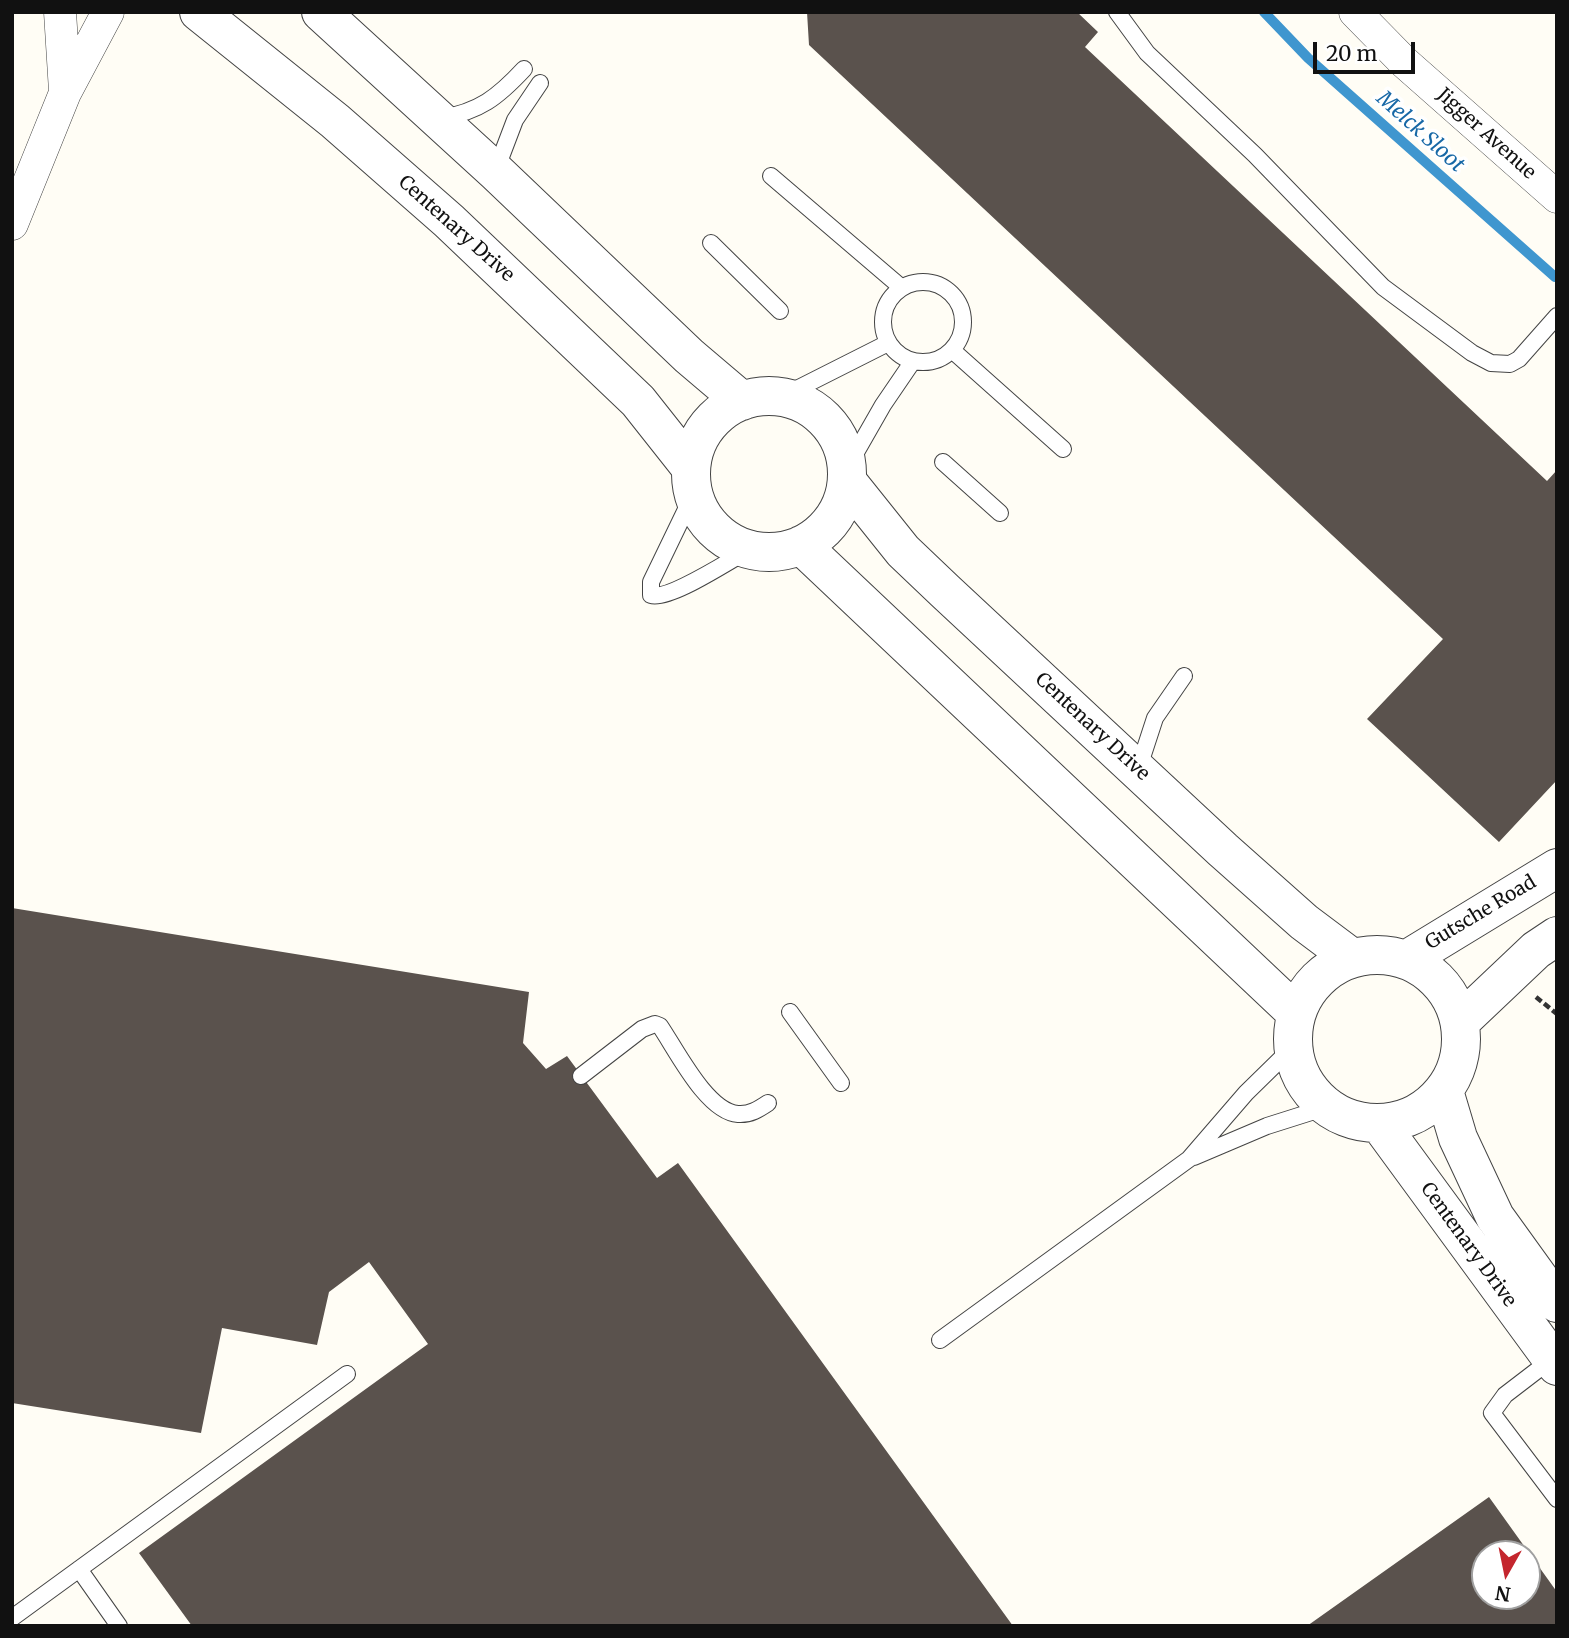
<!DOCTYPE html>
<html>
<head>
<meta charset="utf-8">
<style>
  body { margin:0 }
  #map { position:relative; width:1569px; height:1638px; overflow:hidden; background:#fffdf5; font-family:Merriweather,serif }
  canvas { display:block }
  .frame { position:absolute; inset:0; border:14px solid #111; pointer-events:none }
  .north { position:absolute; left:1471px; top:1540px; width:70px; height:70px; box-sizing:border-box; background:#fff; border:2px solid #a0a0a0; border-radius:50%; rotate:189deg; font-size:19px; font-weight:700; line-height:28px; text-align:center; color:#111 }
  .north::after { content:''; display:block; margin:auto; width:24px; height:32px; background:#c4262e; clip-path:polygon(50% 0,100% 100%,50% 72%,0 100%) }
  .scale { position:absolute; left:1313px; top:42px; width:102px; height:32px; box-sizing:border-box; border:4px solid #111; border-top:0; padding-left:9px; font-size:21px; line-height:24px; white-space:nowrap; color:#111; -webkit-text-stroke:5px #fff; paint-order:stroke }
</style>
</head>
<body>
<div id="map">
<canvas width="1569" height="1638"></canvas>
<div class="frame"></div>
<div class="north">N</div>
<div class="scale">20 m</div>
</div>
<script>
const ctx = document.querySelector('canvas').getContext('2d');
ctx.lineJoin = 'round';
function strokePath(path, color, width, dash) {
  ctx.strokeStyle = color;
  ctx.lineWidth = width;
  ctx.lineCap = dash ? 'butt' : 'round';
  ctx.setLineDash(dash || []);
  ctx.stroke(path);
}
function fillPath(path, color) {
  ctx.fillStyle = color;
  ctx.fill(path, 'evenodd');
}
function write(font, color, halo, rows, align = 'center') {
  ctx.font = font + ' Merriweather,serif';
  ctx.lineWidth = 7;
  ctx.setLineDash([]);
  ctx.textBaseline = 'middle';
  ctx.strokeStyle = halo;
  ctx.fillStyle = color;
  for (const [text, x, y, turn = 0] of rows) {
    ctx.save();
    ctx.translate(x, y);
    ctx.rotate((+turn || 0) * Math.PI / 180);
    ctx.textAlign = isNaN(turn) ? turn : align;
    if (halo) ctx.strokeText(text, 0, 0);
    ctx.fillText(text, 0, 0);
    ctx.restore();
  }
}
strokePath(new Path2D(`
  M1264 12 1308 58 1555 277`), '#3f96cf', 10);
fillPath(new Path2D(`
  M807 12H1077L1098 32 1085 47 1547 481 1557 470V780L1499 842 1367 719 1443 639 809 45Z
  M12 908 529 992 523 1043 546 1069 567 1056 657 1178 678 1163 1013 1626H192L139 1553 428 1344 369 1262 329 1292 317 1345 222 1328 201 1433 12 1403Z
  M1489 1497 1557 1592V1626H1307ZM1485 1554H1527V1596H1485Z`), '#5a524d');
const service = new Path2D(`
  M1117 12 1147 53 1255 155 1383 287 1472 353 1491 363 1510 364 1519 359 1557 316
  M441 118C479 112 498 97 524 69
  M496 170 515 120 540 83
  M771 176 902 288
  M711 243 780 311
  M883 322a40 40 0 1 1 80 0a40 40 0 1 1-80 0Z
  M952 350 1063 449
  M781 397 888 343
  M943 462 1000 513
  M847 468 883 405 913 361
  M693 495 651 582V595C669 601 730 560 749 550
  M1138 770 1155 718 1184 676
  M790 1012 841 1083
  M581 1076 642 1029 655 1024 660 1026C677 1051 707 1112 738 1114 750 1115 759 1109 768 1103
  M1194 1157 1267 1126 1327 1107
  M940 1340 1189 1159 1246 1093 1293 1047
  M1552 1359 1505 1395 1492 1413 1557 1499
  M79 1569 119 1626
  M12 1618 347 1374`);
const minor = new Path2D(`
  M60 12 65 91
  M1355 12 1404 62 1557 197
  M12 224 65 93 108 12`);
const tertiary = new Path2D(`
  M199 12 335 121 449 221 638 401 691 468
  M321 12 496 172 689 356 742 401
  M691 474a78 78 0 1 1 156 0a78 78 0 1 1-156 0Z
  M847 481 903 551 945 591 1223 850 1304 922 1352 958
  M801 545 1296 1013
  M1293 1039a84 84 0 1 1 168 0a84 84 0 1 1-168 0Z
  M1406 960 1557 868
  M1460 1022 1536 950 1557 936
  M1444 1091 1458 1138 1495 1217 1557 1303
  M1379 1123 1557 1366`);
strokePath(service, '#444', 18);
strokePath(minor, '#444', 33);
strokePath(tertiary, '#444', 40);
strokePath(new Path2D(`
  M1536 997 1557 1014`), '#333', 4.5, [7, 3.5]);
strokePath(service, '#fff', 16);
strokePath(minor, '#fff', 32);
strokePath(tertiary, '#fff', 38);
write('19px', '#111', '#fff', [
  ["Jigger Avenue",1486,134,42],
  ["Centenary Drive",456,229,42],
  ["Centenary Drive",1092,727,43],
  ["Gutsche Road",1481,913,-31],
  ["Centenary Drive",1468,1245,54]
]);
write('italic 21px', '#1768a6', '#fff', [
  ["Melck Sloot",1420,132,42]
]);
</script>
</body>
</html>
